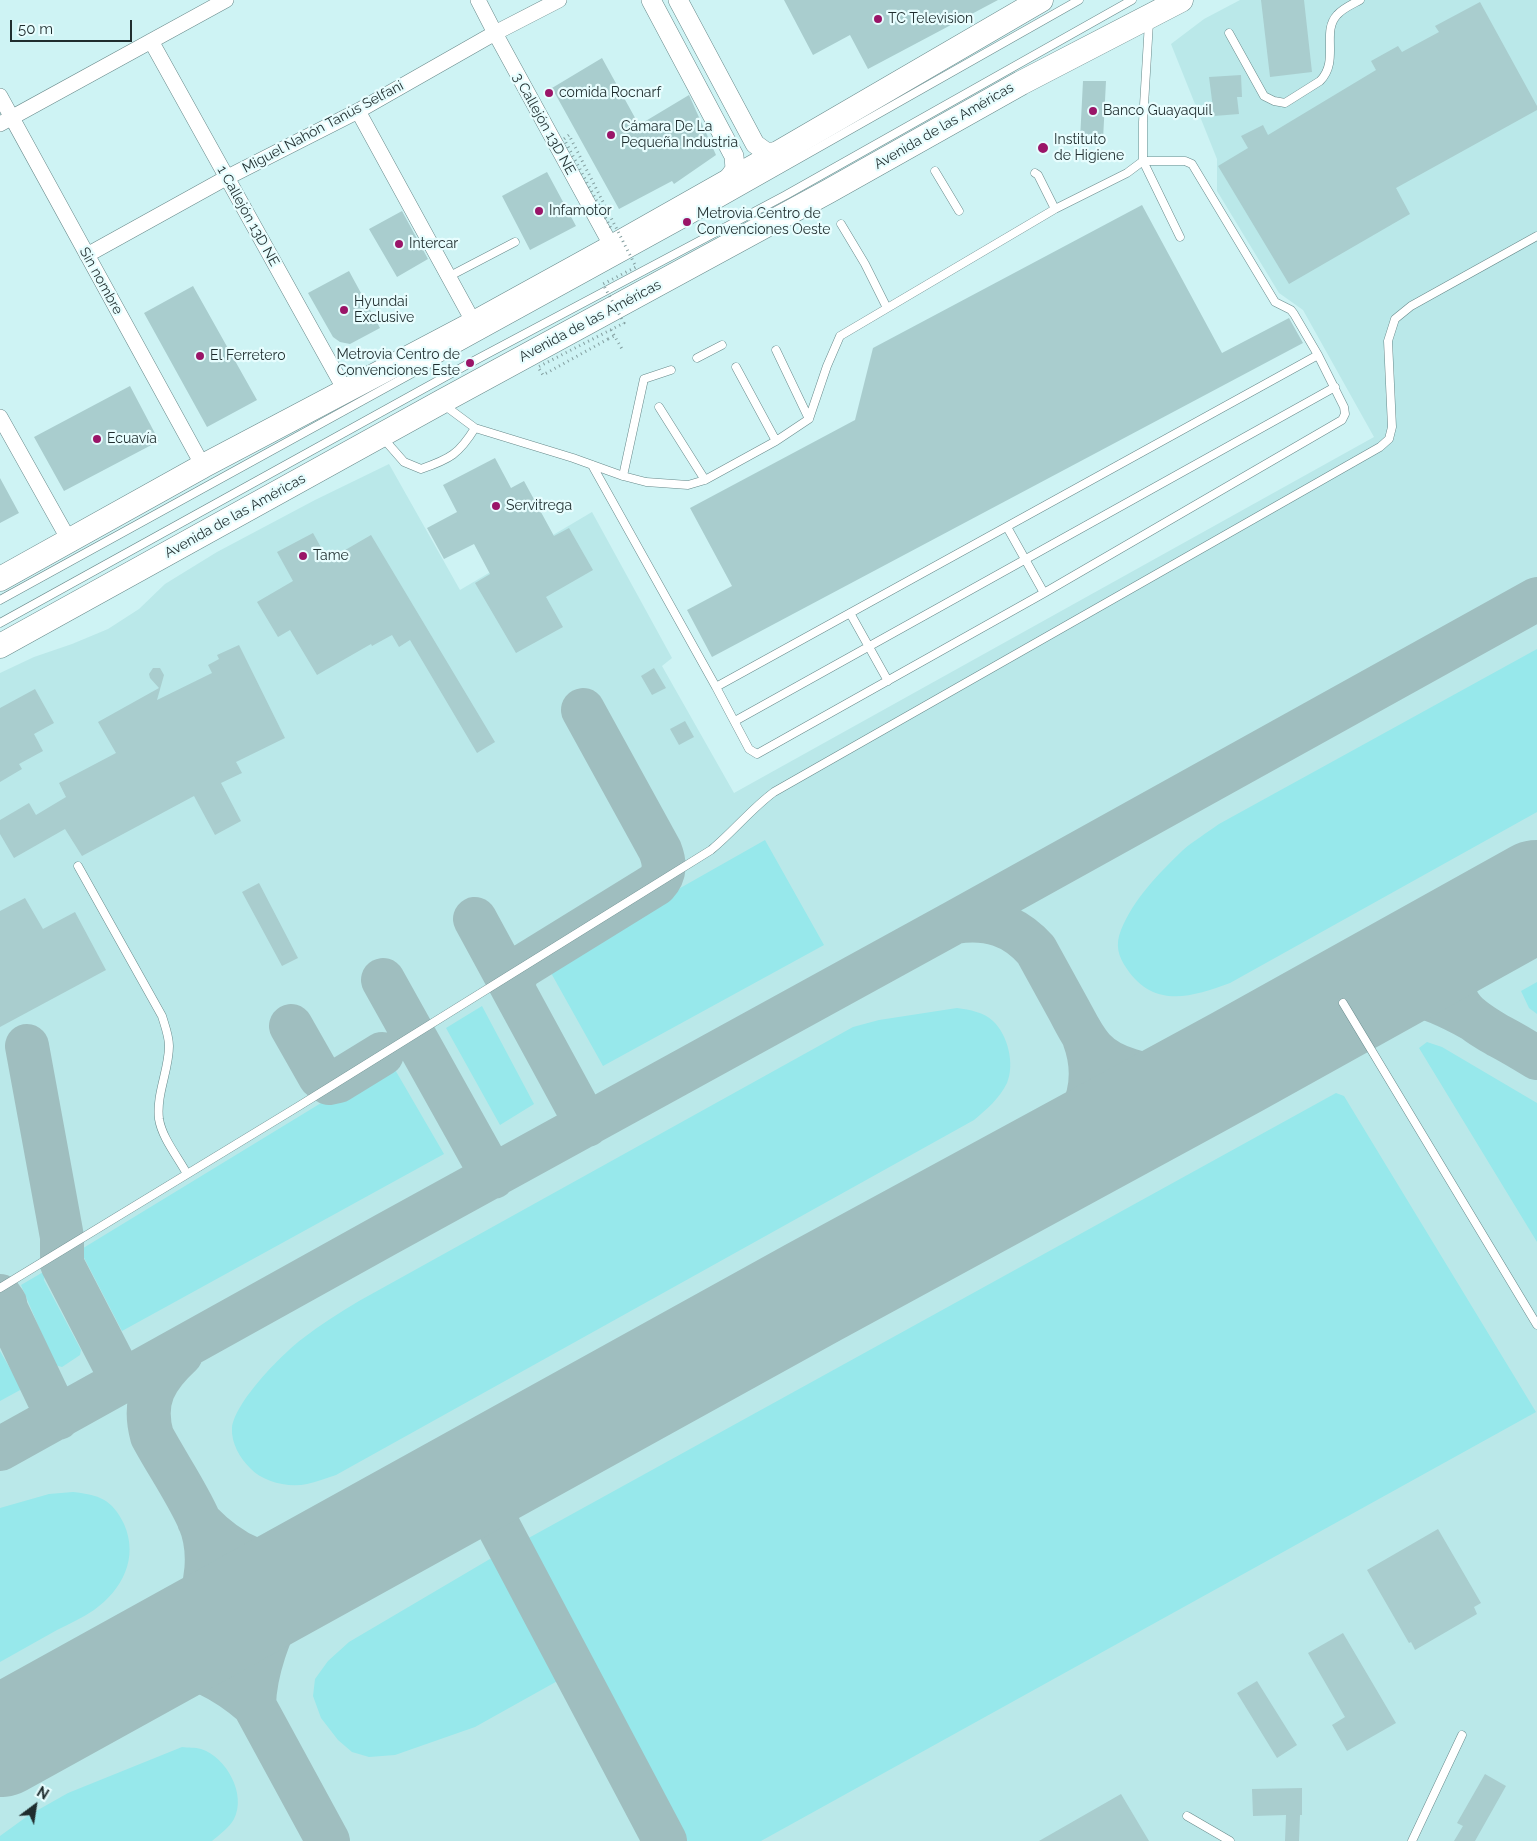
<!DOCTYPE html>
<html>
<head>
<meta charset="utf-8">
<style>
  body { margin:0 }
  #map { position:relative; width:1537px; height:1841px; overflow:hidden; background:#cef3f4; font-family:Raleway,sans-serif }
  canvas { display:block }
  .north { position:absolute; left:10px; top:1781px; width:50px; height:50px; -webkit-text-stroke:4px #e7fdfe; paint-order:stroke; rotate:31deg; font-size:14px; font-weight:700; line-height:20px; text-align:center; color:#1f2d2e }
  .north::after { content:''; display:block; margin:auto; width:18px; height:22px; background:#1f2d2e; clip-path:polygon(50% 0,100% 100%,50% 72%,0 100%) }
  .scale { position:absolute; left:10px; top:20px; width:122px; height:22px; box-sizing:border-box; border:2px solid #1f2d2e; border-top:0; padding-left:6px; font-size:15px; line-height:18px; white-space:nowrap; color:#1f2d2e; -webkit-text-stroke:4px #e7fdfe; paint-order:stroke }
</style>
</head>
<body>
<div id="map">
<canvas width="1537" height="1841"></canvas>
<div class="north">N</div>
<div class="scale">50 m</div>
</div>
<script>
const ctx = document.querySelector('canvas').getContext('2d');
ctx.lineJoin = 'round';
function fillPath(path, color) {
  ctx.fillStyle = color;
  ctx.fill(path, 'evenodd');
}
function strokePath(path, color, width, dash) {
  ctx.strokeStyle = color;
  ctx.lineWidth = width;
  ctx.lineCap = dash ? 'butt' : 'round';
  ctx.setLineDash(dash || []);
  ctx.stroke(path);
}
function write(font, color, halo, rows, align = 'center') {
  ctx.font = font + ' Raleway,sans-serif';
  ctx.lineWidth = 4.5;
  ctx.setLineDash([]);
  ctx.textBaseline = 'middle';
  ctx.strokeStyle = halo;
  ctx.fillStyle = color;
  for (const [text, x, y, turn = 0] of rows) {
    ctx.save();
    ctx.translate(x, y);
    ctx.rotate((+turn || 0) * Math.PI / 180);
    ctx.textAlign = isNaN(turn) ? turn : align;
    if (halo) ctx.strokeText(text, 0, 0);
    ctx.fillText(text, 0, 0);
    ctx.restore();
  }
}
fillPath(new Path2D(`
  M1240 0H1537V1841H0V673L34 657 72 644 108 629 139 609 165 584 217 552 315 500 389 464 460 590 592 512 672 658 662 666 734 793 1374 437 1303 310 1279 293 1217 191V159L1171 44 1204 19Z`), '#bae8e9');
fillPath(new Path2D(`
  M1537 649V812L1230 983C1192 997 1154 1009 1127 969 1118 956 1115 945 1121 930 1133 900 1159 873 1182 851 1193 841 1207 833 1219 824Z
  M765 840 824 945 603 1066 546 964Z
  M1537 982V1014L1529 1008 1521 991Z
  M482 1006 534 1104 500 1125 446 1028Z
  M957 1008C970 1010 984 1012 993 1021 1008 1035 1015 1064 1007 1083 999 1099 987 1109 974 1120L336 1475C326 1478 316 1482 307 1484 288 1488 263 1482 250 1468 240 1458 231 1443 232 1428 235 1402 281 1355 302 1339 320 1325 339 1313 359 1301L853 1027 879 1020Z
  M1427 1042 1442 1047 1537 1103V1242L1419 1048Z
  M390 1061 444 1154 122 1331 80 1250Z
  M1336 1093 1344 1096 1536 1412 761 1841H686L525 1540Z
  M45 1271 44 1280 81 1350 80 1355 62 1367 55 1365 21 1285Z
  M0 1351 22 1389 0 1401Z
  M73 1492C99 1495 112 1499 124 1524 139 1558 122 1590 94 1610 82 1618 69 1624 57 1630 38 1641 19 1651 0 1662V1508L49 1494Z
  M495 1556 561 1679 475 1727 395 1755 369 1757 352 1752 338 1740 321 1718 313 1696 315 1679 328 1661 349 1642Z
  M182 1747C188 1748 195 1747 201 1749 226 1757 247 1794 234 1819 229 1828 220 1834 212 1841H0V1836L29 1815 68 1793Z`), '#97e8eb');
strokePath(new Path2D(`
  M475 919 587 1125
  M955 922C988 917 1014 925 1036 950 1047 970 1058 990 1069 1010 1076 1023 1083 1038 1093 1049 1103 1060 1116 1066 1129 1070 1167 1083 1201 1074 1237 1062
  M1480 927C1465 940 1453 954 1452 975 1451 1008 1472 1020 1497 1035 1511 1042 1524 1050 1537 1058
  M383 980 493 1177
  M515 992 513 981 520 968 656 884C666 873 665 863 660 850L583 710
  M1343 1003C1392 981 1427 994 1472 1019
  M291 1026 320 1077 329 1083 338 1081 382 1054
  M27 1046 62 1237V1264L123 1382
  M1030 1176C1072 1138 1106 1097 1084 1038
  M0 1296 5 1303 6 1309 58 1418
  M0 1449 385 1235 955 922 1537 599
  M474 1480 665 1841
  M199 1521C231 1554 266 1573 313 1563 322 1561 331 1557 339 1554
  M293 1580C277 1619 255 1661 254 1705L328 1841
  M155 1656C169 1644 183 1633 192 1617 208 1589 212 1550 199 1520 186 1491 167 1464 152 1436 142 1400 155 1378 181 1354
  M155 1656C196 1667 222 1677 254 1705`), '#9fbebf', 44);
strokePath(new Path2D(`
  M0 1742 812 1293 1237 1062 1537 895`), '#9fbebf', 110);
fillPath(new Path2D(`
  M784 0H998L868 69 850 35 813 55Z
  M1261 0H1304L1312 72 1270 77Z
  M1480 2 1537 106V110L1396 188 1410 214 1289 284 1218 166 1248 148 1241 136 1263 125 1268 135 1376 70 1371 61 1398 46 1402 52 1439 32 1435 26Z
  M602 58 639 125 689 95 716 155 674 184 672 181 619 209 552 88Z
  M1241 75 1242 97H1237L1239 114 1214 116 1209 77Z
  M1083 81H1106L1103 140H1080Z
  M547 172 576 226 530 250 502 196Z
  M1142 205 1222 353 1289 318 1303 343 712 657 687 610 732 586 690 508 855 420 873 348Z
  M402 211 428 259 397 277 369 229Z
  M349 271 380 328 350 344 340 342 333 337 308 293Z
  M193 286 257 400 207 427 144 313Z
  M130 386 159 441 64 491 34 437Z
  M495 458 511 488 524 481 554 536 569 528 593 570 546 597 563 627 516 653 475 583 490 574 474 544 444 559 427 528 457 512 443 485Z
  M0 478 19 513 0 523Z
  M313 533 328 560 371 535 495 742 477 753 410 640 399 647 392 635 372 646 371 644 317 675 290 630 278 637 257 602 293 581 277 552Z
  M239 645 285 738 236 762 242 773 221 783 241 821 215 835 194 796 82 856 65 829 14 858 0 834V820L29 803 36 815 66 797 59 783 116 753 98 722 159 688 150 678 149 674 153 668H160L164 675 157 700 212 673 208 665 219 659 217 655Z
  M654 668 666 688 652 695 641 676Z
  M35 689 54 723 34 734 43 751 19 764 22 769 0 782V708Z
  M685 721 694 737 679 745 670 729Z
  M259 883 298 958 282 966 242 892Z
  M25 898 43 929 75 912 106 970 0 1027V911Z
  M1438 1529 1481 1603 1474 1607 1477 1614 1415 1650 1411 1642 1409 1643 1367 1570Z
  M1343 1633 1396 1723 1347 1751 1332 1725 1345 1717 1308 1653Z
  M1257 1681 1297 1745 1277 1758 1237 1693Z
  M1485 1774 1506 1786 1475 1841H1454L1463 1826 1457 1823Z
  M1302 1788V1815H1300L1299 1841H1285L1286 1815 1253 1816 1252 1789Z
  M1121 1794 1149 1841H1039Z`), '#a9cdce');
const service = new Path2D(`
  M1149 22 1143 122V161L1180 237
  M1229 33 1264 96 1274 101 1285 103 1320 81C1340 61 1321 32 1337 15 1343 8 1353 4 1360 0
  M935 171 959 211
  M1035 173 1038 175 1055 209
  M841 224 865 264 887 308
  M448 277 515 242
  M776 350 809 419
  M697 358 722 345
  M736 367 776 441
  M444 405 475 428 573 458 623 476 646 482 688 485 705 480 776 441 809 419 827 366 840 336 1055 209 1127 173 1143 161H1185L1192 164 1275 302 1291 310 1294 314 1318 355 1344 407 1345 414 1342 420 1044 593 757 754 749 749 716 687 1318 355
  M659 407 705 480
  M383 438 404 462 421 469C450 459 459 454 475 428
  M592 465 716 687
  M623 476 644 379 671 370
  M1007 527 1044 593
  M0 600 687 222 1079 0
  M850 613 888 681
  M0 623 470 363 786 195 1132 0
  M735 721 1335 387
  M78 866 162 1016C165 1026 169 1036 169 1046 169 1070 156 1094 159 1119 162 1138 178 1157 187 1174
  M1343 1003 1537 1325
  M0 1288 299 1106 711 850C733 832 751 809 774 792L1380 447 1389 439 1392 427 1388 341 1395 319 1411 306 1537 236
  M1187 1816 1230 1841
  M1412 1841 1462 1735`);
const minor = new Path2D(`
  M478 0 495 33 612 247
  M151 41 345 390
  M0 96 203 466
  M358 111 474 323
  M0 124 226 0
  M87 255 226 178 358 111 495 33 559 0
  M0 417 69 540`);
const tertiary = new Path2D(`
  M651 0 734 156 735 169 725 183
  M678 0 755 144 766 152H780`);
const primary = new Path2D(`
  M0 579 203 466 474 323 612 247 780 152 1041 0
  M0 646 441 402 829 191 1021 83 1181 0`);
strokePath(service, '#67898a', 9);
strokePath(minor, '#67898a', 16);
strokePath(tertiary, '#67898a', 20);
strokePath(primary, '#67898a', 25);
strokePath(new Path2D(`
  M611 330 622 349
  M608 339 614 336`), '#839e9f', 3, [1, 4]);
strokePath(service, '#fff', 8);
strokePath(minor, '#fff', 15);
strokePath(tertiary, '#fff', 19);
strokePath(primary, '#fff', 24);
strokePath(new Path2D(`
  M608 339 543 375 538 367 624 323 603 284 636 267 569 135 564 139 612 230`), '#839e9f', 3, [1, 4]);
for (const [x, y, r, color] of [
  [878,19,5,"#9a1568"],
  [549,93,5,"#9a1568"],
  [1093,111,5,"#9a1568"],
  [611,135,5,"#9a1568"],
  [1043,148,6,"#9a1568"],
  [539,211,5,"#9a1568"],
  [687,222,5,"#9a1568"],
  [399,244,5,"#9a1568"],
  [344,310,5,"#9a1568"],
  [200,356,5,"#9a1568"],
  [470,363,5,"#9a1568"],
  [97,439,5,"#9a1568"],
  [496,506,5,"#9a1568"],
  [303,556,5,"#9a1568"]
]) {
  const dot = new Path2D();
  dot.arc(x, y, r, 0, 2 * Math.PI);
  ctx.fillStyle = color;
  ctx.fill(dot);
  strokePath(dot, '#e7fdfe', 2);
}
write('14px', '#1f2d2e', '#e7fdfe', [
  ["TC Television",888,19],
  ["comida Rocnarf",559,93],
  ["Banco Guayaquil",1103,111],
  ["Cámara De La",621,127],
  ["Pequeña Industria",621,143],
  ["Instituto",1054,140],
  ["de Higiene",1054,156],
  ["Infamotor",549,211],
  ["Metrovia Centro de",697,214],
  ["Convenciones Oeste",697,230],
  ["Intercar",409,244],
  ["Hyundai",354,302],
  ["Exclusive",354,318],
  ["Metrovia Centro de",460,355,"right"],
  ["Convenciones Este",460,371,"right"],
  ["El Ferretero",210,356],
  ["Ecuavía",107,439],
  ["Servitrega",506,506],
  ["Tame",313,556]
], 'left');
write('14px', '#1f2d2e', '#e7fdfe', [
  ["3 Callejón 13D NE",544,124,61],
  ["Avenida de las Américas",944,126,-30],
  ["Miguel Nahón Tanús Selfani",323,127,-28],
  ["1 Callejón 13D NE",248,216,61],
  ["Sin nombre",101,281,61],
  ["Avenida de las Américas",590,321,-28],
  ["Avenida de las Américas",235,516,-29]
]);
</script>
</body>
</html>
